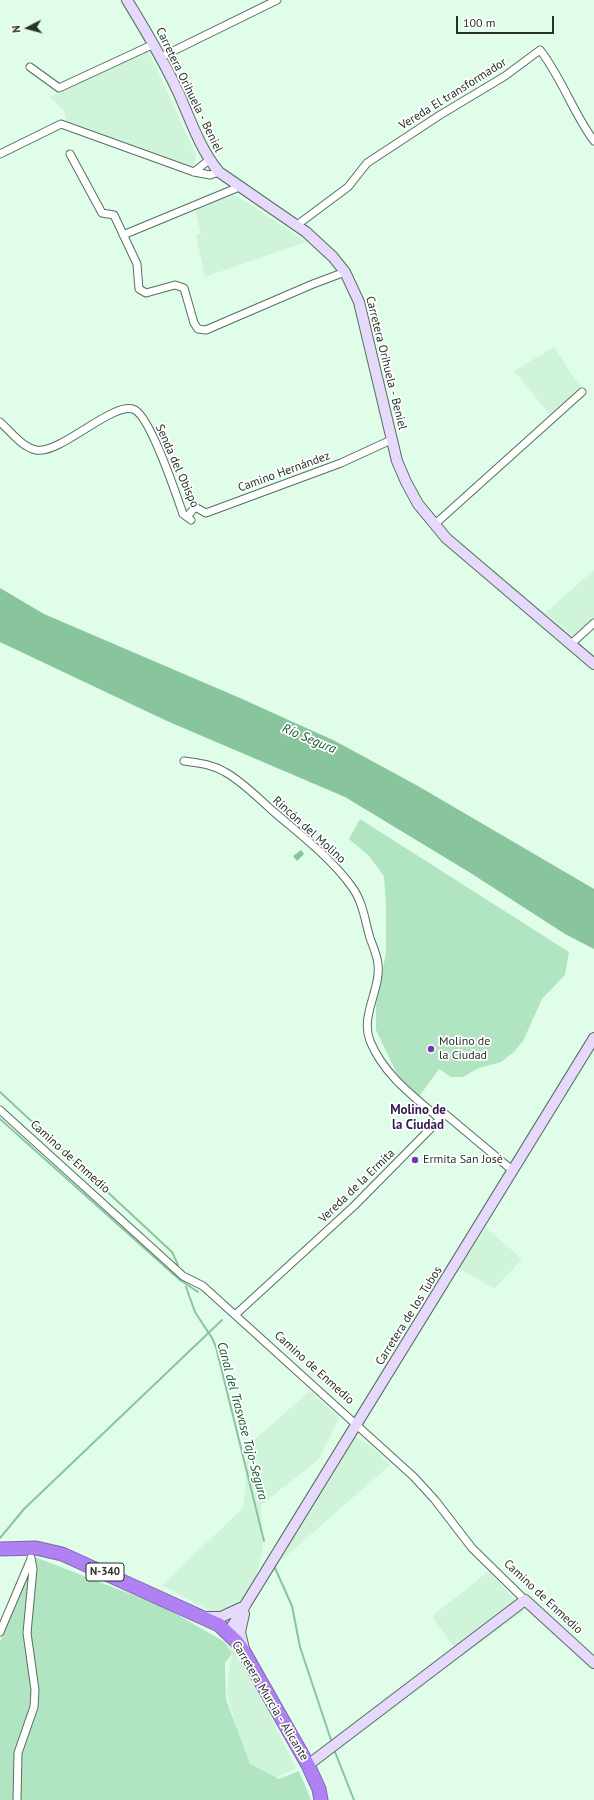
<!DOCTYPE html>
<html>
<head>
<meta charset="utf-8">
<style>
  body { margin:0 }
  #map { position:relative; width:594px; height:1800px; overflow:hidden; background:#dffde8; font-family:"PT Sans",sans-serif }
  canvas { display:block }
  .north { position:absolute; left:8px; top:8px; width:40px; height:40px; -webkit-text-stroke:3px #fff; paint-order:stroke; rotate:264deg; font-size:11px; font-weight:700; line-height:16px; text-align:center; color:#26322a }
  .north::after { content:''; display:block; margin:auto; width:14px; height:18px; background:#26322a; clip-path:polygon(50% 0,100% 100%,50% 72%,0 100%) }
  .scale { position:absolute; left:456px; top:16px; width:98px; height:18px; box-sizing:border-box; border:2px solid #26322a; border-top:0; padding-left:5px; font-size:12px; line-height:14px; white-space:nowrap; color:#26322a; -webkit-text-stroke:3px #fff; paint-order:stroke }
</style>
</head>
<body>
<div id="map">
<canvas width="594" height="1800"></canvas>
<div class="north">N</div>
<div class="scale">100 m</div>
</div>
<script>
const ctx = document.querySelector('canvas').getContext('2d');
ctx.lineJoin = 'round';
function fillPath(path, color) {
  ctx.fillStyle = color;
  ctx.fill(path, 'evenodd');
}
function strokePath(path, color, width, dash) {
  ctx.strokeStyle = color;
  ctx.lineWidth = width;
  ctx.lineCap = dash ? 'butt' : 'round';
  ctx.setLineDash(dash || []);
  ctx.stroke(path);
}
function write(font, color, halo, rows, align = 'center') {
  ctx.font = font + ' "PT Sans",sans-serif';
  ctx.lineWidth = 3.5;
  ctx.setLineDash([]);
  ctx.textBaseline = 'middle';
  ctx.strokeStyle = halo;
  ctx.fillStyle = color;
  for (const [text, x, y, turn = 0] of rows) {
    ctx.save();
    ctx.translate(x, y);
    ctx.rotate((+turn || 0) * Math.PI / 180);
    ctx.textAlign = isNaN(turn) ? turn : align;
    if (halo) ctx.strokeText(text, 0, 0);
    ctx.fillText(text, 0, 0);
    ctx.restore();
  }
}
fillPath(new Path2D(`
  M148 50 196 155 193 167 67 124 64 111 50 97Z
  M232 194 253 206 306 242 205 277 196 235 201 233 195 210Z
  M554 347 581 388 550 415 514 371Z
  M594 570V619L574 637 545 613Z
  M486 1228 522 1259 494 1289 459 1268Z
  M310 1391 339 1418 319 1459 261 1505 263 1549 241 1629 250 1675 296 1768 271 1780 249 1771 227 1694 229 1668 232 1654 211 1612 162 1585 244 1507 247 1446Z
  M356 1437 372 1447 390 1465 278 1563Z
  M489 1571 524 1611 461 1657 432 1616Z`), '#cff4da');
fillPath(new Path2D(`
  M360 819 569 952 565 975 542 999 523 1041 514 1052 501 1062 479 1068 463 1077H451L439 1069 418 1098 404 1084 396 1072 376 1030V1004L386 953V904L384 876 368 855 349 839Z
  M35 1557 164 1607 225 1642 232 1654 225 1663 226 1699 250 1764 279 1779 299 1771 311 1800H0V1641Z`), '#b1e5c2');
fillPath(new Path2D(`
  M0 588 44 614 240 698 335 741 418 786 594 889V949L565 934 469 872 345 797 167 721 0 642Z
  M301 850 304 854 297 861 293 856Z`), '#88c59d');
strokePath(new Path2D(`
  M0 1092 172 1252 178 1265
  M0 1119 180 1280 198 1292
  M186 1287 195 1312 212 1338 216 1347 264 1541
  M0 1538 24 1509 222 1320
  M275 1568 292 1606 300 1647 331 1740
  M335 1752 354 1800`), '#88c59d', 2);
const street = new Path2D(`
  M161 57 277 0
  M30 67 59 88 154 44
  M0 154 61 124 194 172 210 175 219 172
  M70 154 102 213 114 215 137 264 139 289 146 293 175 285 184 288 194 323 198 329 206 330 313 284 345 272
  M194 172 209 160
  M297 225 348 187 367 163 440 115 505 76 540 50C562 78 573 113 594 141
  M123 235 239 187
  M0 422C10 431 22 447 36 450 60 455 115 399 135 410 151 419 176 494 183 514L191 520
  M187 517 195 507 206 513 341 463 391 440
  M434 525 582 392
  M571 644 594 623
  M184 761C198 763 212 764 225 772 243 782 258 798 274 812 301 835 331 858 352 887 363 902 365 921 370 938 373 946 377 955 378 964 381 990 360 1015 370 1041 384 1075 413 1096 440 1119
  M0 1110 183 1276 203 1286 414 1477 435 1500 472 1548 525 1600
  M235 1315 354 1206 445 1114 512 1170
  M0 1632 31 1559
  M17 1800 18 1753 34 1707 35 1690 27 1633 33 1569 31 1558`);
const secondary = new Path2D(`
  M127 0C146 31 164 61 179 94 191 121 200 149 219 172L306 232 333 257 345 272 359 302 397 461 406 482 418 504 446 538 594 664
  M206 1617H221L245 1606
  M228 1633 594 1038
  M244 1649 240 1632 244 1614
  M308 1765 525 1600 594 1663`);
const highway = new Path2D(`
  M0 1549 36 1548 62 1554 219 1625 237 1642 244 1652 308 1765 319 1789 321 1800`);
strokePath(street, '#56705e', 9);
strokePath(secondary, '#56705e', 12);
strokePath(highway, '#8065ad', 15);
strokePath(street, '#fff', 7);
strokePath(secondary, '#e7d9fb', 10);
strokePath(highway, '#b081f3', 13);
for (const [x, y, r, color] of [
  [431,1049,4,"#7039af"],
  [415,1160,4,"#7039af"]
]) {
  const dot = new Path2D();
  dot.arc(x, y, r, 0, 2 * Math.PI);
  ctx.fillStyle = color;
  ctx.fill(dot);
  strokePath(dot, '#fff', 1.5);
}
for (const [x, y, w] of [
  [105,1572,38]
]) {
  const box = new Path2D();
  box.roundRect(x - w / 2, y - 9, w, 18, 3);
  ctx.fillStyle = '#fff';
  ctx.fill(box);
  strokePath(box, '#26322a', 1);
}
write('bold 11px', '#26322a', null, [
  ["N-340",105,1572]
]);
write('12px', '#26322a', '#fff', [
  ["Carretera Orihuela - Beniel",189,90,64],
  ["Vereda El transformador",453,94,-32],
  ["Carretera Orihuela - Beniel",386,363,76],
  ["Senda del Obispo",177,466,66],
  ["Camino Hernández",284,472,-20],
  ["Rincón del Molino",309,830,42],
  ["Camino de Enmedio",70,1157,42],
  ["Vereda de la Ermita",357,1186,-44],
  ["Carretera de los Tubos",409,1316,-58],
  ["Camino de Enmedio",314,1368,42],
  ["Camino de Enmedio",543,1597,43],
  ["Carretera Murcia - Alicante",270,1701,59]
]);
write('12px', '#26322a', '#fff', [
  ["Molino de",439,1042],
  ["la Ciudad",439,1056],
  ["Ermita San José",423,1160]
], 'left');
write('italic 13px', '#0f5732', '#fff', [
  ["Río Segura",309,739,23],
  ["Canal del Trasvase Tajo-Segura",242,1421,75]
]);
write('bold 13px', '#351b54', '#fff', [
  ["Molino de",418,1110],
  ["la Ciudad",418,1125]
]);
</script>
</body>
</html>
